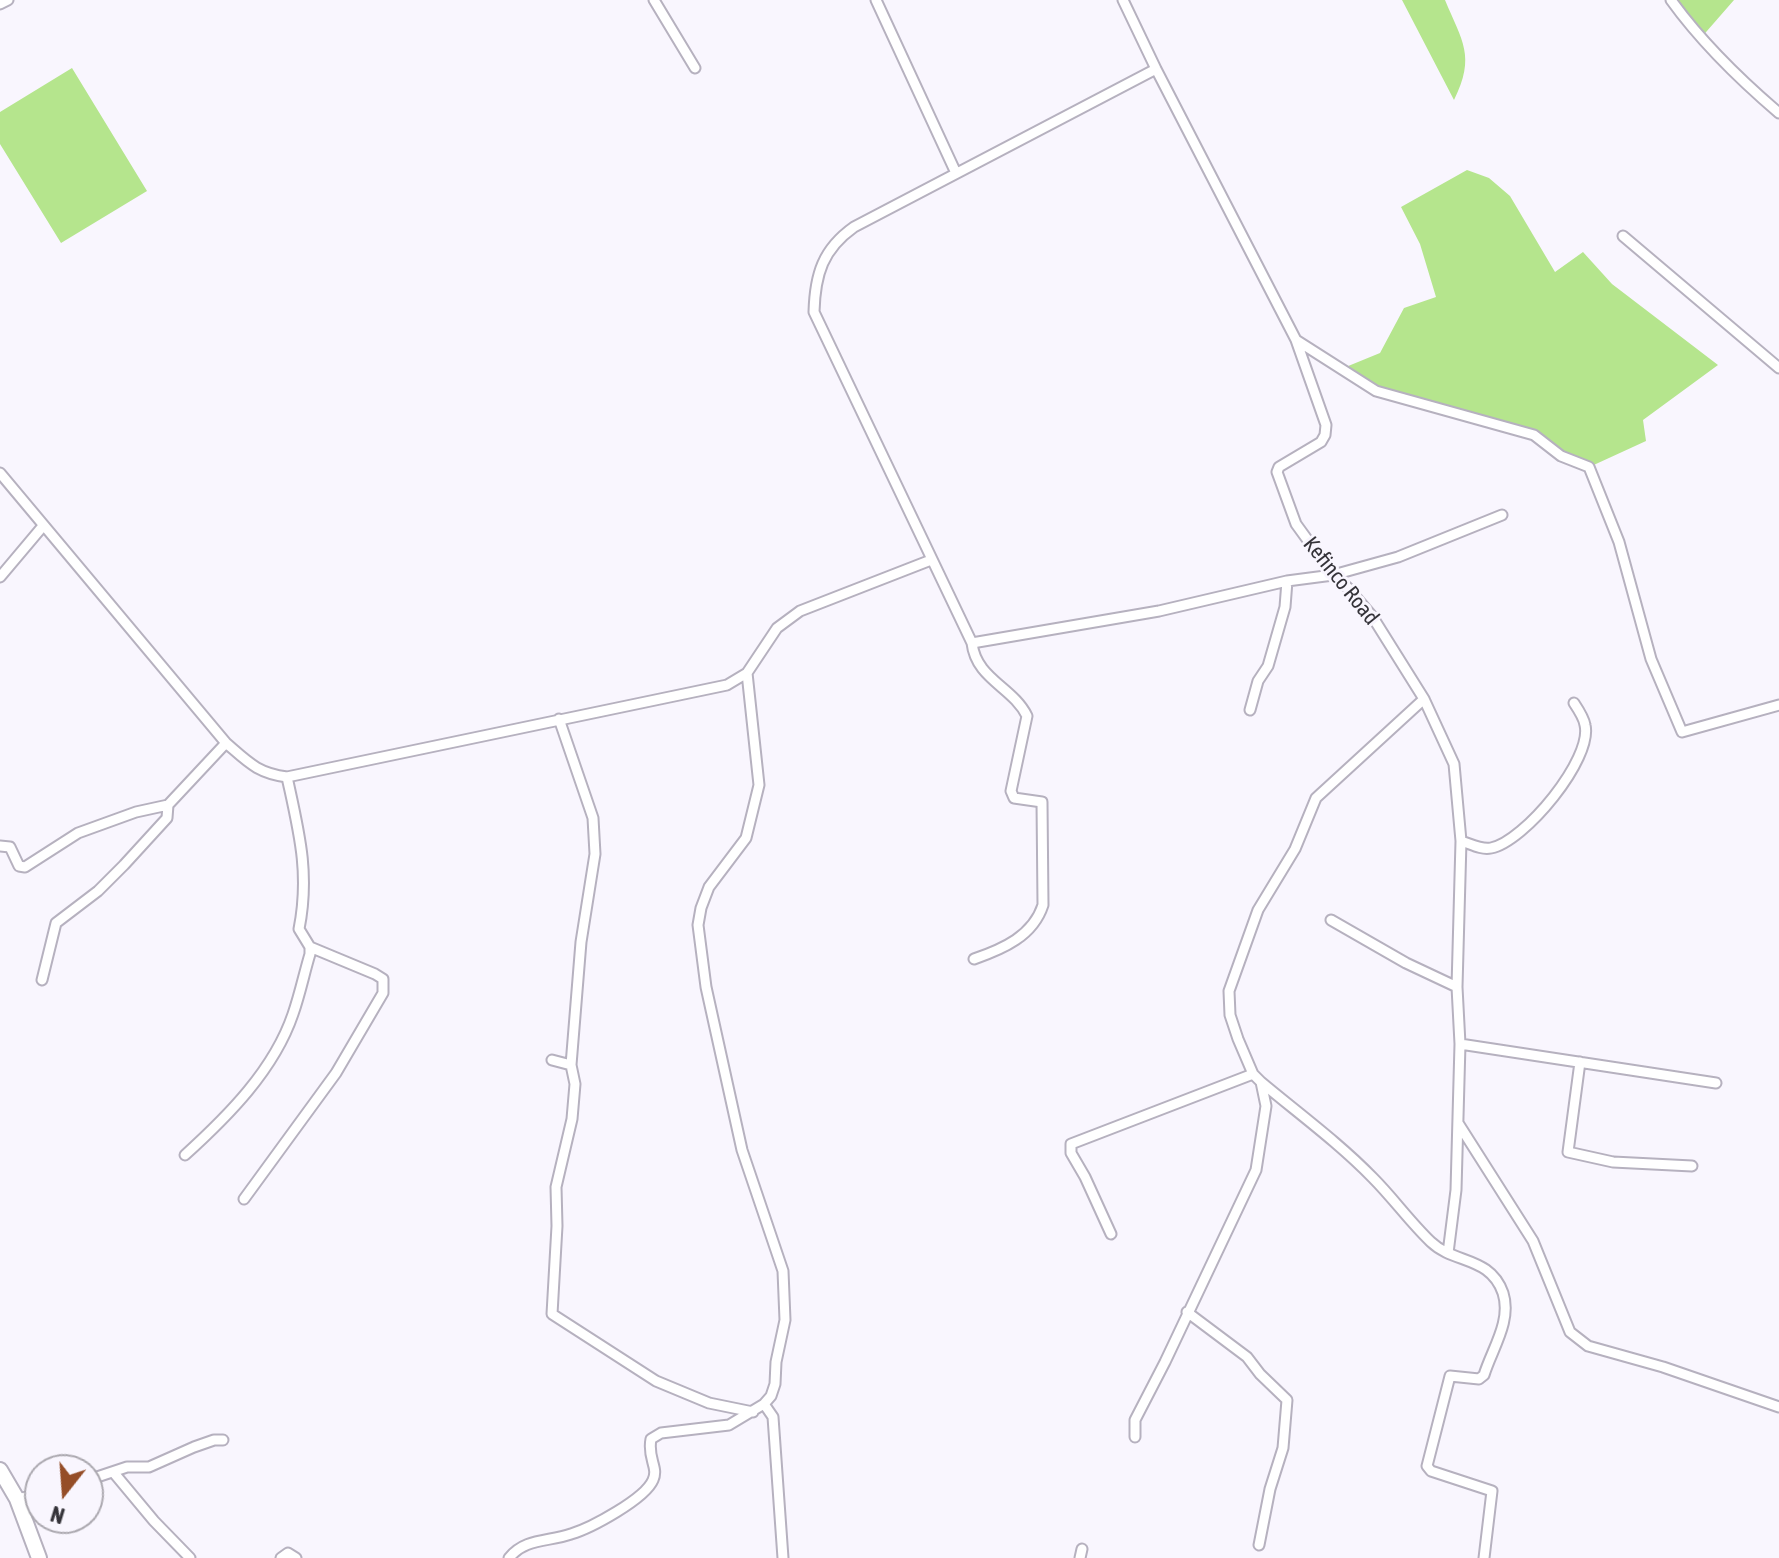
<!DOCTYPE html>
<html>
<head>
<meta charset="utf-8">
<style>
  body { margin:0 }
  #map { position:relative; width:1779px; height:1558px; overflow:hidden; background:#f9f6fe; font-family:"Asap Condensed",sans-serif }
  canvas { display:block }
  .north { position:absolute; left:24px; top:1454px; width:80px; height:80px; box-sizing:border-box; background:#f9f6fe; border:2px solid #aba8af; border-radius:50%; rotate:197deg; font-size:22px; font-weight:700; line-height:32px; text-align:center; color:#353339 }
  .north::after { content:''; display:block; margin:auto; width:28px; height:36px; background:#954e28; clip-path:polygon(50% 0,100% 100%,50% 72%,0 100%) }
</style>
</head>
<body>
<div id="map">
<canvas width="1779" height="1558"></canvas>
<div class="north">N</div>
</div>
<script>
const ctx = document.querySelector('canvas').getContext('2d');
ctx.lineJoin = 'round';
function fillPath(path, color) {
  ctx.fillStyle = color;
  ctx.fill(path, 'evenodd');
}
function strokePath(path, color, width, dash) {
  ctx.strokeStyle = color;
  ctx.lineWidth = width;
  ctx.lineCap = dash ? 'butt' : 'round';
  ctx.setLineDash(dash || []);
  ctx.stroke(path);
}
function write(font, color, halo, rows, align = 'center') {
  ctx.font = font + ' "Asap Condensed",sans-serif';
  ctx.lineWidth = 6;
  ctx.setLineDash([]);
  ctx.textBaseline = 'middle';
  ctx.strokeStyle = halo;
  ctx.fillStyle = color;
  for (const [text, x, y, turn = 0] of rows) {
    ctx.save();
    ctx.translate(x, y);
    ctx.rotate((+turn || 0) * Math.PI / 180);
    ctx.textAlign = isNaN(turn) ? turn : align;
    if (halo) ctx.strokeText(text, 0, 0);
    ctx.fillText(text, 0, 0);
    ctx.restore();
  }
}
fillPath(new Path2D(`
  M1402 0H1445C1462 41 1476 56 1454 100Z
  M1670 0H1734L1700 39Z
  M72 68 147 191 61 243 0 144V112Z
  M1467 170 1489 178 1510 196 1555 272 1583 252 1612 284 1718 365 1643 420 1646 441 1585 469 1532 438 1376 394 1336 371 1380 353 1404 308 1436 297 1420 244 1401 207Z`), '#b5e58d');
const street = new Path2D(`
  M654 0 695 68
  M876 0 956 173
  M1123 0 1156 69 1296 340 1326 425 1325 435 1321 442 1279 467 1277 472 1296 524 1333 575 1348 588 1372 616 1424 699 1454 764 1461 841 1457 987 1460 1044 1456 1190 1448 1253
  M1671 0C1702 43 1738 78 1779 113
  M0 4 8 0
  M1623 236 1779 368
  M1296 340 1376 391 1534 435 1561 456 1589 467 1619 542 1651 659 1682 732 1779 705
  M0 473 226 743C248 762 257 773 287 777L727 685 747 673 777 628 800 611 931 560
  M0 577 43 526
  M972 643 1159 611 1287 581 1333 575 1398 557 1502 515
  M1250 710 1258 681 1268 666 1285 607 1287 581
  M559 719 593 818 595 854 581 942 571 1065 575 1084 572 1119 556 1187 557 1226 552 1314 656 1381 709 1403 753 1412
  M1461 841C1471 844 1481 850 1491 848 1524 842 1593 759 1585 725 1584 718 1578 709 1574 703
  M0 846 10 847 19 866 25 867 78 833 136 812 168 805 226 743
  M1331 920 1406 963 1457 987
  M974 959C1003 949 1033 936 1043 905L1042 802 1014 798 1011 791 1027 716C1013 687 976 679 972 643L814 312C815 274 823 249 854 227L1156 69
  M42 980 56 923 98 891 124 865 167 818 168 805
  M1460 1044 1716 1083
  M552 1060 571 1065
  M1580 1062 1568 1152 1613 1162 1692 1166
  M1261 1082C1298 1113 1339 1143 1373 1178 1393 1198 1410 1222 1431 1242 1454 1264 1490 1256 1503 1293 1512 1321 1492 1349 1484 1375L1479 1379 1450 1376 1427 1466 1431 1471 1492 1491 1484 1558
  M1458 1123 1533 1241 1570 1332 1588 1346 1663 1367 1779 1407
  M185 1155C228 1116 274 1070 293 1014 300 994 304 974 310 954V947L299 929C310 873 299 832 287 777
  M244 1199 336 1073 383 993V979L375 974 310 947
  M1111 1234 1085 1177 1071 1153V1144L1253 1074
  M1187 1312 1247 1357 1260 1374 1287 1400 1283 1448 1270 1489 1259 1545
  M764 1404 773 1417 783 1558
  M1135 1437V1420L1165 1362 1256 1170 1266 1106 1261 1082 1253 1074 1238 1039 1230 1015 1229 991 1258 910 1295 849 1316 798 1424 699
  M114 1473 154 1521 190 1558
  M88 1480 127 1467H149L194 1447 214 1440H223
  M17 1499 40 1494
  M281 1558 288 1553 296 1558
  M509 1558C525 1538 548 1542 571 1534 591 1528 645 1499 653 1480 659 1467 647 1459 651 1439L661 1433 729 1425 764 1404 771 1396 775 1384 776 1362 785 1320 783 1271 742 1150 706 987 698 925 701 908 709 887 746 838 759 785 747 673
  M1080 1558 1082 1549`);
const primary = new Path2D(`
  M0 1470 17 1499 39 1558`);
strokePath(street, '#b6b1bf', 13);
strokePath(primary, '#b6b1bf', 18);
strokePath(street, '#fff', 9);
strokePath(primary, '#fff', 14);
write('22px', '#353339', '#f9f6fe', [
  ["Kefinco Road",1341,581,51]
]);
</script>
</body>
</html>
